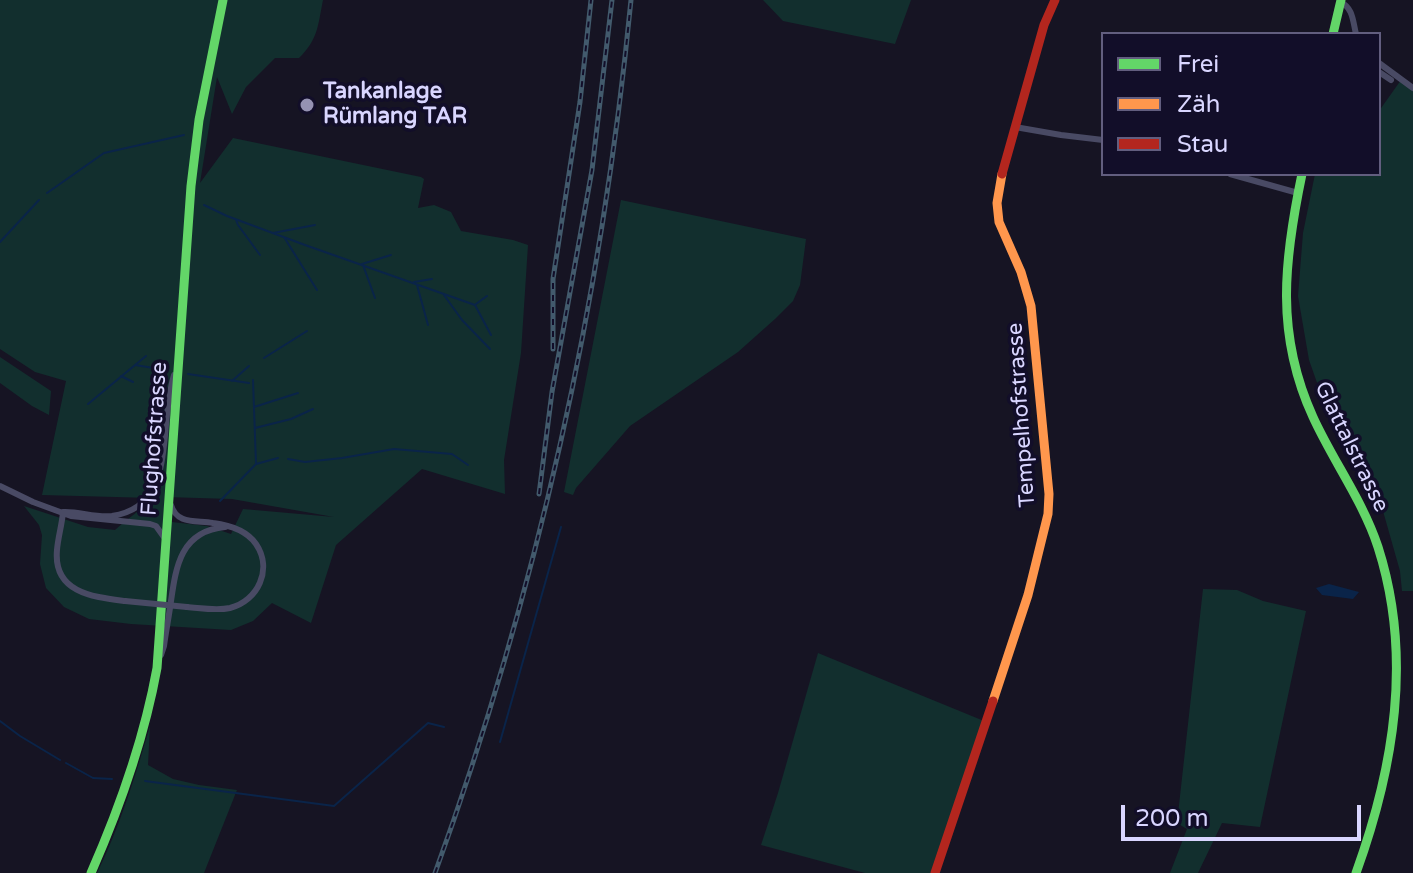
<!DOCTYPE html>
<html>
<head>
<meta charset="utf-8">
<style>
  body { margin:0 }
  #map { position:relative; width:1413px; height:873px; overflow:hidden; background:#161423; font-family:"Varela Round",sans-serif }
  canvas { display:block }
  .legend { position:absolute; left:1101px; top:32px; width:280px; height:144px; box-sizing:border-box; background:#120e29; border:2px solid #625e7f; margin:0; padding:10px 14px; list-style:none; font-size:24px; color:#d9d6ff }
  .legend li { display:flex; align-items:center; gap:16px; height:40px }
  .legend b { width:40px; border:2px solid #625e7f }
  .scale { position:absolute; left:1121px; top:805px; width:240px; height:36px; box-sizing:border-box; border:4px solid #d9d6ff; border-top:0; padding-left:10px; font-size:24px; line-height:28px; white-space:nowrap; color:#d9d6ff; -webkit-text-stroke:6px #120e29; paint-order:stroke }
</style>
</head>
<body>
<div id="map">
<canvas width="1413" height="873"></canvas>
<ul class="legend">
<li><b style="height:10px;background:#63d668"></b>Frei</li>
<li><b style="height:10px;background:#ff974d"></b>Zäh</li>
<li><b style="height:10px;background:#b3261e"></b>Stau</li>
</ul>
<div class="scale">200 m</div>
</div>
<script>
const ctx = document.querySelector('canvas').getContext('2d');
ctx.lineJoin = 'round';
function fillPath(path, color) {
  ctx.fillStyle = color;
  ctx.fill(path, 'evenodd');
}
function strokePath(path, color, width, dash) {
  ctx.strokeStyle = color;
  ctx.lineWidth = width;
  ctx.lineCap = dash ? 'butt' : 'round';
  ctx.setLineDash(dash || []);
  ctx.stroke(path);
}
function write(font, color, halo, rows, align = 'center') {
  ctx.font = font + ' "Varela Round",sans-serif';
  ctx.lineWidth = 7;
  ctx.setLineDash([]);
  ctx.textBaseline = 'middle';
  ctx.strokeStyle = halo;
  ctx.fillStyle = color;
  for (const [text, x, y, turn = 0] of rows) {
    ctx.save();
    ctx.translate(x, y);
    ctx.rotate((+turn || 0) * Math.PI / 180);
    ctx.textAlign = isNaN(turn) ? turn : align;
    if (halo) ctx.strokeText(text, 0, 0);
    ctx.fillText(text, 0, 0);
    ctx.restore();
  }
}
fillPath(new Path2D(`
  M0 0H323C318 25 318 40 299 58H275L246 87 232 114 217 77 200 183 233 138 421 177 424 179 418 208 434 205 451 212 461 231 513 240 528 245 521 353 504 460 505 494 422 469 336 545 311 623 272 603 253 621 231 630 131 624 89 619 64 607 46 588 40 564 42 535 39 525 24 506 88 527 115 530C127 519 141 510 152 498L42 495 66 381 35 372 0 349ZM165 497 232 499 334 517 243 509 231 534 207 526 163 521Z
  M763 0H911L895 44 783 21Z
  M1401 80 1413 90V591H1402L1400 571 1383 511 1327 411 1309 360 1298 296 1303 233 1315 174H1379V111Z
  M621 200 806 239 800 285 793 301 775 319 738 352 630 426 576 488 573 495 564 492Z
  M0 357 51 391 49 415 32 406 0 383Z
  M1203 589 1237 590 1263 601 1306 611 1260 827 1222 823 1198 873H1170L1187 829 1177 823Z
  M818 653 984 721 933 873H865L761 845 778 793Z
  M150 726 148 765 173 779 199 785 237 790 204 873H97C120 826 135 777 150 726Z`), '#122f2e');
fillPath(new Path2D(`
  M1329 584 1359 592 1353 599 1322 595 1316 588Z`), '#0a2449');
strokePath(new Path2D(`
  M47 193 104 153 184 135
  M204 205 227 216 305 245 475 305 491 335
  M236 220 238 225 260 255
  M273 233 315 225
  M284 237 317 290
  M0 242 39 200
  M362 264 391 255
  M363 265 375 298
  M414 282 432 279
  M417 285 428 325
  M444 295 462 320 490 349
  M476 304 487 296
  M264 358 307 331
  M135 365 166 370
  M188 374 249 383
  M121 376 133 382
  M253 380 256 464
  M232 381 249 366
  M88 404 146 356
  M254 407 298 393
  M255 428 291 419 313 409
  M288 459 305 462 342 458 394 449 452 454 468 465
  M220 501 256 464 278 458
  M0 721 20 736 60 760
  M500 742 561 527
  M66 763 93 778 112 779
  M145 781 334 806 428 723 444 727`), '#0a2449', 2);
strokePath(new Path2D(`
  M1340 2C1353 7 1353 22 1356 34
  M1379 63 1413 88
  M1379 72 1391 80
  M1015 127 1061 135 1103 140
  M1230 174 1298 193
  M0 486 33 502 71 516 150 524 156 526 166 540
  M171 505C177 525 196 520 213 523 229 525 247 531 256 544 273 569 258 601 230 608 216 611 201 608 187 607
  M63 512C79 511 95 518 112 516 157 509 161 473 165 436 167 415 168 395 174 375
  M63 512C62 525 58 537 57 550 53 593 94 597 125 601
  M161 655 164 646C166 631 169 616 171 601 176 566 181 531 225 527`), '#494a64', 6);
strokePath(new Path2D(`
  M1333 34 1341 0
  M1302 174C1284 260 1275 334 1313 417 1333 461 1363 501 1378 547 1413 656 1394 768 1356 873
  M91 873C120 807 144 740 157 668L191 186 199 120 223 0`), '#63d668', 9);
strokePath(new Path2D(`
  M993 701 1028 595 1048 514 1049 494 1031 306 1021 272 999 222 997 203 1002 174`), '#ff974d', 9);
strokePath(new Path2D(`
  M1002 174 1044 25 1055 0
  M935 873 993 701`), '#b3261e', 9);
const rail = new Path2D(`
  M553 349V279L580 102 591 0
  M539 494 552 392 592 170 612 0
  M435 873C537 592 602 298 631 0`);
strokePath(rail, '#425a6c', 5);
strokePath(rail, '#120e29', 2, [6]);
strokePath(new Path2D(`
  M125 601 187 607`), '#494a64', 6);
for (const [x, y, r, color] of [
  [307,105,8,"#9592b2"]
]) {
  const dot = new Path2D();
  dot.arc(x, y, r, 0, 2 * Math.PI);
  ctx.fillStyle = color;
  ctx.fill(dot);
  strokePath(dot, '#120e29', 3);
}
write('bold 22px', '#d9d6ff', '#120e29', [
  ["Tankanlage",323,92],
  ["Rümlang TAR",323,117]
], 'left');
write('22px', '#d9d6ff', '#120e29', [
  ["Tempelhofstrasse",1022,415,-94],
  ["Flughofstrasse",155,439,-86],
  ["Glattalstrasse",1351,447,64]
]);
</script>
</body>
</html>
